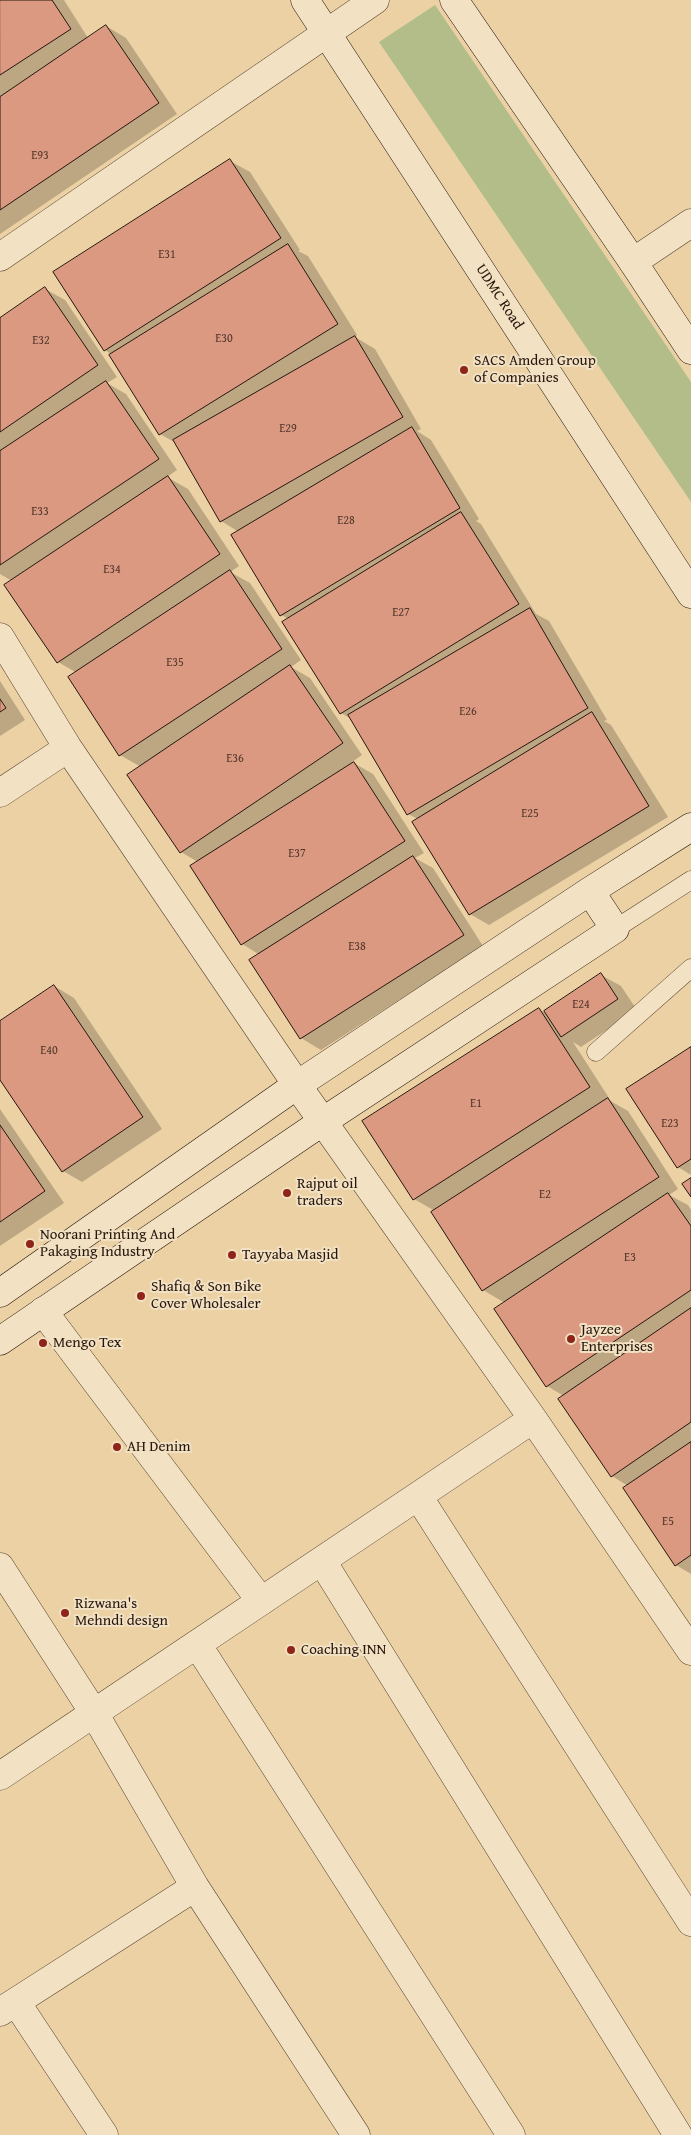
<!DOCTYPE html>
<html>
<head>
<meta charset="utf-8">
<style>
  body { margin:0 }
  canvas { display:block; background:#ebd1a3 }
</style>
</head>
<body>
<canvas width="691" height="2135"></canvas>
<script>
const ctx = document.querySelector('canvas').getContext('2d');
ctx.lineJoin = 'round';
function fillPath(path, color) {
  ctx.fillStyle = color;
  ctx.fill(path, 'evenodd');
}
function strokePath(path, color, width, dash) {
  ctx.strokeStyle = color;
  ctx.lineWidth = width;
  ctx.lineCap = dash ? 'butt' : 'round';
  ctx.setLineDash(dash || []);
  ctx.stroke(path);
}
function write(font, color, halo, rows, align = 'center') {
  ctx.font = font + ' "Gentium Book Plus",serif';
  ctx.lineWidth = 4;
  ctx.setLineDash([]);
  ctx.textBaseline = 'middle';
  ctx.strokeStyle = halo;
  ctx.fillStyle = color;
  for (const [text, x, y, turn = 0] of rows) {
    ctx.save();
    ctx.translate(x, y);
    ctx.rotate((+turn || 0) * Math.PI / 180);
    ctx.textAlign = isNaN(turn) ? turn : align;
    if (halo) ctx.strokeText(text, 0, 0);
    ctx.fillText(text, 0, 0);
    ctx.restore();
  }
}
fillPath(new Path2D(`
  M435 5 691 382V502L379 42Z`), '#b2bd89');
fillPath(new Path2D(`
  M0 0H64L88 38 106 26 126 38 177 114 0 234Z
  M230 161 250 172 300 250 298 251 308 256 357 335 355 337 375 349 421 429 417 431 431 440 479 519 476 521 481 524 536 614 549 621 607 720 604 721 611 725 668 817 489 925 470 914 418 819 408 814 353 720 341 713 289 619 281 615 239 532 221 521 176 443 160 434 112 355 105 350Z
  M45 289 65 300 117 377 107 383 126 394 177 470 167 477 188 489 239 566 230 572 250 583 301 660 291 667 310 678 362 755 352 762 373 774 424 853 415 858 433 868 483 946 321 1050 301 1038 251 960 260 955 242 944 198 862 181 852 141 767 120 755 77 673 58 662 12 581 0 574V319Z
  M0 681 25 720 0 736Z
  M601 975 621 986 637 1010 581 1047 573 1042 609 1098 607 1099 628 1111 678 1189 669 1195 688 1205 691 1210V1574L676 1565 628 1486 612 1476 564 1396 547 1386 505 1303 483 1290 435 1211 414 1199 539 1010 544 1012Z
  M54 986 74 998 162 1129 82 1182 63 1171 0 1078V1023Z
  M691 1049V1175L678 1167 628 1090Z
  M0 1109 64 1203 0 1246Z`), '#0003');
const building = new Path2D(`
  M0 0H52L71 29 0 75Z
  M106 25 159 103 0 210V97Z
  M230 159 281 238 104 351 53 272Z
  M288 244 338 324 159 435 109 355Z
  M45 287 98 365 0 432V318Z
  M355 336 403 417 220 522 173 440Z
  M106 381 159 459 0 565V451Z
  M412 427 460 508 280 616 231 535Z
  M168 476 220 554 57 663 4 585Z
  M461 512 519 604 340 714 282 622Z
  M230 570 282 649 119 756 68 677Z
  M530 608 588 708 407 815 348 715Z
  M290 665 343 743 180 853 127 775Z
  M0 699 6 708 0 712Z
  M592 712 649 806 469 915 412 822Z
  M354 762 405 841 241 945 190 866Z
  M413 856 464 935 300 1039 249 960Z
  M601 973 618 999 561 1037 544 1011Z
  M54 985 143 1117 62 1172 0 1080V1021Z
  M539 1008 590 1087 413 1200 362 1121Z
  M691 1047V1159L677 1168 626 1089Z
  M608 1098 659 1177 482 1291 431 1212Z
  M0 1125 45 1191 0 1222Z
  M691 1178V1197L682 1184Z
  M668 1193 691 1226V1290L546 1387 494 1309Z
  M691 1308V1422L611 1477 558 1399Z
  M691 1442V1555L675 1566 623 1488Z`);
fillPath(building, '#db9982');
strokePath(building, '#27160d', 1);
const lane = new Path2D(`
  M615 929 691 880
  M596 1052 691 968`);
const street = new Path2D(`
  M0 257 375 0
  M633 262 691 223
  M0 637 68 748 297 1085 533 1419 691 1651
  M0 793 68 748
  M43 1311 261 1601
  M418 1496 691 1922
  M322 1561 678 2135
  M0 1567 94 1713 195 1887 356 2135
  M197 1644 511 2135
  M0 1776 533 1419
  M16 2002 104 2135
  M0 2012 195 1887`);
const secondary = new Path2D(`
  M305 0 691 594
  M454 0 633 262 691 350
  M0 1293 297 1085 590 891 691 827
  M0 1341 322 1122 615 929 590 891`);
strokePath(lane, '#584532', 19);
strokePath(street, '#584532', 29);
strokePath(secondary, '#27160d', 29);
strokePath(lane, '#f2e1c3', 18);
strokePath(street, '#f2e1c3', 28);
strokePath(secondary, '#f2e1c3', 28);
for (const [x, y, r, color] of [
  [464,370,5,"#8f2418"],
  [287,1193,5,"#8f2418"],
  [30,1244,5,"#8f2418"],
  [232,1255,5,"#8f2418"],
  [141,1296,5,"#8f2418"],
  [571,1339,5,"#8f2418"],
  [43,1343,5,"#8f2418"],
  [117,1447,5,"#8f2418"],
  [65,1613,5,"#8f2418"],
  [291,1650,5,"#8f2418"]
]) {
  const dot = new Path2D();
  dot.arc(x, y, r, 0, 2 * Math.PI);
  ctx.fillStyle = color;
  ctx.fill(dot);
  strokePath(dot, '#f2e1c3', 2);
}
write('12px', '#54372a', null, [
  ["E93",40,156],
  ["E31",167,255],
  ["E30",224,339],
  ["E32",41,341],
  ["E29",288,429],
  ["E33",40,512],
  ["E28",346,521],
  ["E34",112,570],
  ["E27",401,613],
  ["E35",175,663],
  ["E26",468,712],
  ["E36",235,759],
  ["E25",530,814],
  ["E37",297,854],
  ["E38",357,947],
  ["E24",581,1005],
  ["E40",49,1051],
  ["E1",476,1104],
  ["E23",670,1124],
  ["E2",545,1195],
  ["E3",630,1258],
  ["E5",668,1522]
]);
write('15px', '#27160d', '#f2e1c3', [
  ["UDMC Road",499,297,57]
]);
write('15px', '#27160d', '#f2e1c3', [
  ["SACS Amden Group",474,361],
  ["of Companies",474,378],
  ["Rajput oil",297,1184],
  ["traders",297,1201],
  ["Noorani Printing And",40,1235],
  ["Pakaging Industry",40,1252],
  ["Tayyaba Masjid",242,1255],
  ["Shafiq & Son Bike",151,1287],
  ["Cover Wholesaler",151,1304],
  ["Jayzee",581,1330],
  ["Enterprises",581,1347],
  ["Mengo Tex",53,1343],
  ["AH Denim",127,1447],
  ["Rizwana's",75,1604],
  ["Mehndi design",75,1621],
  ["Coaching INN",301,1650]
], 'left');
</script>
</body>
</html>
